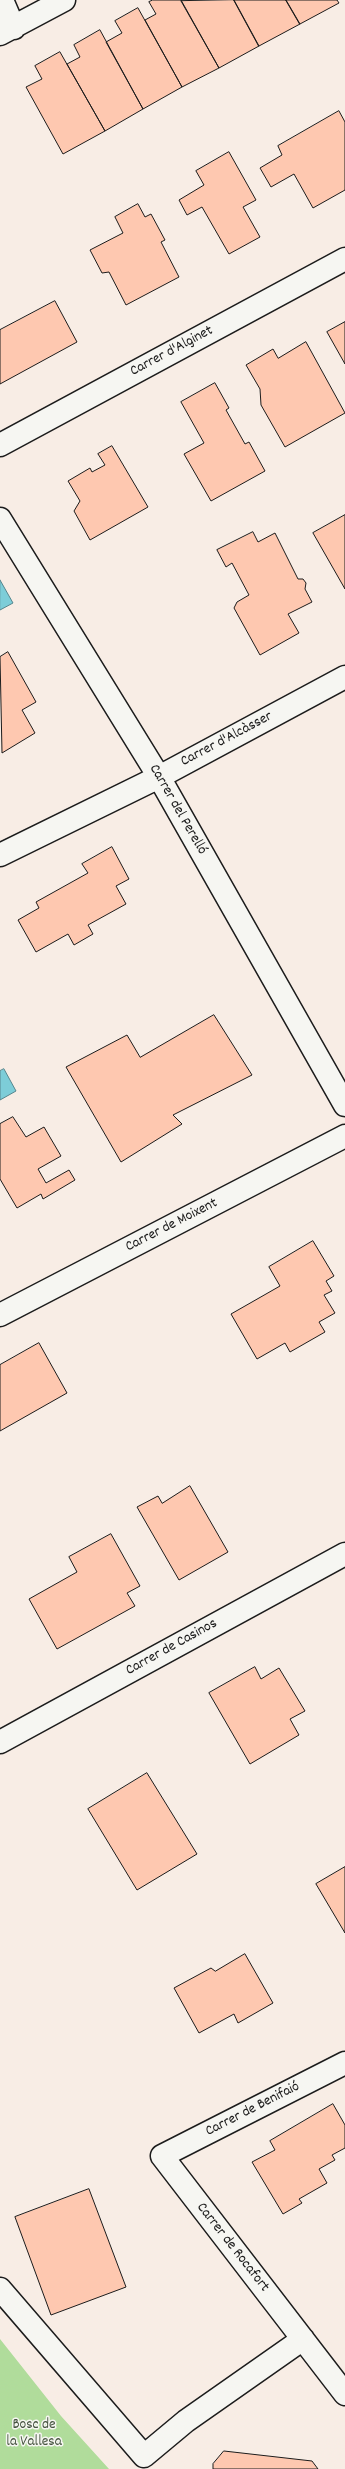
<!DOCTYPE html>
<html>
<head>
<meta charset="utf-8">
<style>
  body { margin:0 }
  canvas { display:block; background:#f8ede5 }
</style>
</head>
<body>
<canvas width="345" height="2469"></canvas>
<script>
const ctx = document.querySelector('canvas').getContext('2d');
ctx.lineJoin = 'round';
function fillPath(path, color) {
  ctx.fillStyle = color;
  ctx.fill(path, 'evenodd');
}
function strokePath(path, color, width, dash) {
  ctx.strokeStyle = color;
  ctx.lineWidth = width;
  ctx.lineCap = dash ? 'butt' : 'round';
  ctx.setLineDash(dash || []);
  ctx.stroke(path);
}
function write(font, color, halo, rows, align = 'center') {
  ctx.font = font + ' Dekko,sans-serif';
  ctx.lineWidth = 3;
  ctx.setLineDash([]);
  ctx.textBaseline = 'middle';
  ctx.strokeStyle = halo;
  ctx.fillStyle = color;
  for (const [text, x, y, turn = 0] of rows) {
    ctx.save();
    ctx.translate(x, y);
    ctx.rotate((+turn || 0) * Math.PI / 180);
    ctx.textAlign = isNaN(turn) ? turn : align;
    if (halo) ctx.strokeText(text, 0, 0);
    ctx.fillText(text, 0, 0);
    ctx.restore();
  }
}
fillPath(new Path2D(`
  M0 2339 61 2416 109 2469H0Z`), '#b0dc9b');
const water = new Path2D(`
  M0 580 13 603 0 610Z
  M4 1069 16 1091 0 1100V1071Z`);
fillPath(water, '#7dcdd8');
strokePath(water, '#56868d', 1);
const building = new Path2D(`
  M153 0H181L219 68 182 87 145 20 156 14 149 2Z
  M234 0 259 46 219 68 181 1Z
  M234 0H286L300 24 259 46Z
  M286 0H337L339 3 300 24Z
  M138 8 182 87 143 109 106 42 122 33 115 21Z
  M100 30 143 109 105 131 67 64 80 57 74 45Z
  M60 52 105 131 63 154 26 87 42 79 35 66Z
  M339 111 345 122V190L313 208 294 174 271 187 260 168 282 155 278 146Z
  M229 152 256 200 243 207 260 237 229 254 202 207 187 215 179 200 204 185 196 171Z
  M138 204 145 217 151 214 165 240 161 242 179 277 126 305 109 272 102 273 90 250 123 233 115 217Z
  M55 301 77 342 0 384V330Z
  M345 322V364L327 332Z
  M306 342 345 413 285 447 261 405 260 389 246 365 273 349 278 358Z
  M215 383 229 408 226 410 245 444 249 442 265 471 211 501 184 454 204 443 181 402Z
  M112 446 148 507 90 540 74 511 80 501 68 481 90 468 92 472 105 465 98 454Z
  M345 515V589L313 533Z
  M253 532 258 542 275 533 298 579H303L306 583 305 589 312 602 288 614 299 633 260 655 234 608 237 602 249 595 232 563 226 567 217 550Z
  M8 652 36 702 22 710 35 733 2 753 0 657Z
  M112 847 129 879 116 886 126 904 88 925 93 934 74 945 68 934 36 952 18 920 39 908 36 902 88 873 82 864Z
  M214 1015 252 1075 173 1115 182 1124 121 1162 66 1067 127 1035 140 1057Z
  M13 1117 26 1137 44 1127 61 1156 38 1169 46 1183 69 1170 75 1180 43 1199 41 1194 17 1208 0 1179V1124Z
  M313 1241 334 1276 326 1281 332 1291 324 1295 335 1313 319 1322 325 1332 290 1352 285 1343 257 1359 231 1314 280 1286 269 1267Z
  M39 1343 67 1393 0 1431V1365Z
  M190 1486 228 1552 179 1580 137 1507 158 1496 162 1503Z
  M111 1534 140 1586 127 1593 135 1606 57 1649 29 1599 77 1572 69 1557Z
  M255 1667 261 1679 279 1668 305 1711 290 1719 299 1735 250 1764 209 1693Z
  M147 1773 197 1854 137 1890 88 1809Z
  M345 1867V1933L316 1884Z
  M245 1954 273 2003 238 2023 234 2014 199 2033 174 1988 211 1968 215 1971Z
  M333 2104 345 2125V2148L332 2155 335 2160 319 2169 327 2183 299 2199 302 2203 283 2214 252 2162 275 2150 270 2141Z
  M89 2189 126 2287 51 2315 15 2217Z
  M224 2451 312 2461 318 2469H213V2464Z`);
fillPath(building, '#fec8b0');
strokePath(building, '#1c1c1c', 1);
const street = new Path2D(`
  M2 0 14 28
  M0 34 64 0
  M0 445 345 259
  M0 519 159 777 345 1105
  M0 855 159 777 345 677
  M0 1315 345 1136
  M0 1742 345 1554
  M345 2063 162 2156 345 2394
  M0 2289 144 2456 186 2421 303 2339`);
strokePath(street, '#1c1c1c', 25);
strokePath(street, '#f6f6f2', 22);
write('15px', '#1c1c1c', '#f6f6f2', [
  ["Carrer d'Alginet",172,352,-28],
  ["Carrer d'Alcàsser",227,740,-28],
  ["Carrer del Perelló",177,810,60],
  ["Carrer de Moixent",172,1226,-27],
  ["Carrer de Casinos",172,1648,-29],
  ["Carrer de Benifaió",253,2110,-27],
  ["Carrer de Rocafort",232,2248,52]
]);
write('15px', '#485642', '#f6f6f2', [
  ["Bosc de",34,2426],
  ["la Vallesa",34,2443]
]);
</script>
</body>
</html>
